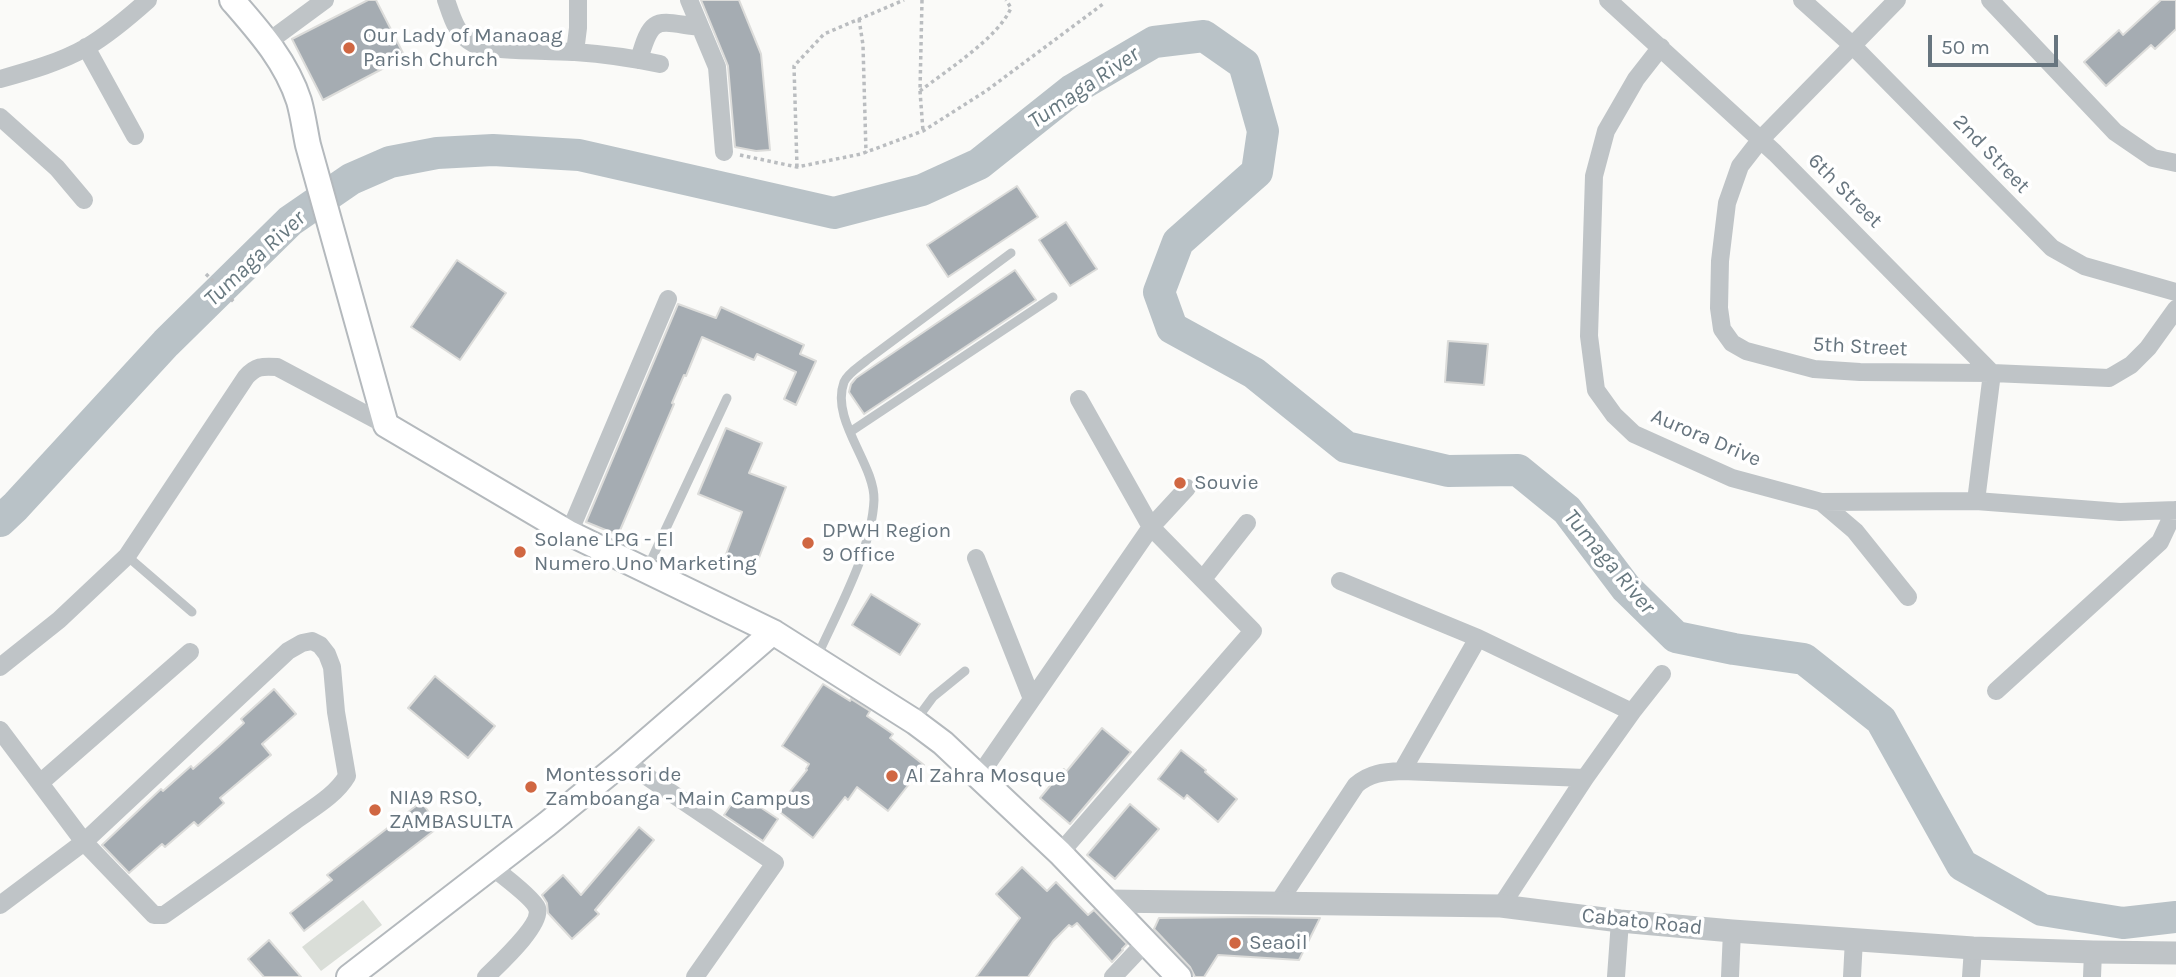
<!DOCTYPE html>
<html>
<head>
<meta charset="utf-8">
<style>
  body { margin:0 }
  #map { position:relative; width:2176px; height:977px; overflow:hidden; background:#fafaf8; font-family:Karla,sans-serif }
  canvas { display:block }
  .scale { position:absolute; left:1928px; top:35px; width:130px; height:32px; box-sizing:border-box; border:4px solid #67757f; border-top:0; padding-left:9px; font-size:21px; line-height:24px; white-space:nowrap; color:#67757f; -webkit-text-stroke:5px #fff; paint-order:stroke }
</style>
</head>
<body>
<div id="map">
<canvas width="2176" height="977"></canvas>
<div class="scale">50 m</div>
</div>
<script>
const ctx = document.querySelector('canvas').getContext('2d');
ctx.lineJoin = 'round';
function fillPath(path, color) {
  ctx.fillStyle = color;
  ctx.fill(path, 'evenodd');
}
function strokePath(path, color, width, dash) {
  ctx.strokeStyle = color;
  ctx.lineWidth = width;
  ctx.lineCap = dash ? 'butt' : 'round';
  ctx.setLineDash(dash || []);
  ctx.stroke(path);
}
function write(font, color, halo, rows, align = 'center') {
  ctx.font = font + ' Karla,sans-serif';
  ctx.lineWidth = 7;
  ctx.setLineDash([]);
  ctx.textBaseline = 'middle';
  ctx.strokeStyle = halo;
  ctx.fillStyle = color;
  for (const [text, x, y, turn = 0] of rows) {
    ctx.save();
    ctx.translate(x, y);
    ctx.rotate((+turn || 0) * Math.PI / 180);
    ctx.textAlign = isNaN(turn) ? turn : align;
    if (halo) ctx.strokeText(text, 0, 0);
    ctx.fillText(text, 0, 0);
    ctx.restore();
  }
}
fillPath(new Path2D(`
  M363 900 382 925 321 971 302 947Z`), '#daded8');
strokePath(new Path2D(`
  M0 521 15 507 166 343 290 221 351 179 390 162 437 153 493 150 579 155 834 213 922 190 979 164 1072 90 1154 42 1204 36 1244 64 1263 131 1257 172 1178 242 1159 292 1172 328 1254 373 1346 447 1448 471 1518 470 1567 510 1626 588 1676 637 1734 649 1804 659 1881 720 1962 865 2042 910 2123 923 2176 917`), '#b9c2c7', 32);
const building = new Path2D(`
  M368 0H376L405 57 323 100 292 39Z
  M701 0H739L761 54 770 150 756 151 735 147 728 66Z
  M2161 0H2176V29L2155 49 2151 45 2106 86 2084 62 2119 30 2123 35Z
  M1017 186 1038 217 948 277 927 245Z
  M1066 222 1097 269 1070 286 1039 240Z
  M457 260 506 293 460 360 411 327Z
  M1015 270 1036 300 864 414 849 392 851 384 856 378Z
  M678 304 716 318 721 307 804 345 800 354 816 361 796 405 784 399 796 372 757 354 754 360 702 337 686 376 684 375 672 403 674 404 618 535 586 522Z
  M1448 341 1488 344 1484 385 1445 382Z
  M726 428 762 443 749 473 786 487 752 576 722 565 742 512 698 494Z
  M871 594 920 624 900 655 852 625Z
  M435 676 495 726 468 758 408 708Z
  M823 684 850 701 851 699 870 711 867 716 893 734 890 738 924 765 888 811 857 787 848 800 845 797 813 838 776 809 807 770 806 769 809 764 782 746Z
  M274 689 296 714 262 744 271 755 220 798 224 803 198 826 194 822 165 847 162 844 129 873 102 845 161 789 163 791 191 766 193 769 219 746 244 723 241 719Z
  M1102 728 1131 752 1070 824 1040 798 1064 769 1066 772Z
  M1181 750 1206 770 1205 772 1237 799 1218 822 1187 795 1184 799 1158 779Z
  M739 793 778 819 763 841 724 815Z
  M421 802 440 826 304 931 290 913 332 880 327 875Z
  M1130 804 1159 829 1115 879 1087 855Z
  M639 827 654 840 595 910 599 914 572 939 548 913 547 903 542 895 563 875 581 895Z
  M1022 867 1047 891 1056 882 1088 915 1094 910 1127 944 1122 949 1123 950 1112 962 1077 923 1072 927 1069 925 1053 941 1028 977H976L1020 918 996 894Z
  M1254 917 1320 918 1299 960 1218 955 1204 977H1195L1190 967 1154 929 1159 918Z
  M269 940 301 977H264L248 959Z`);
fillPath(building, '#a5acb2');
strokePath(building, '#dcdcda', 2);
const secondary = new Path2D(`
  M232 0C259 31 286 61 299 101 303 115 305 131 308 145L386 425 569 533 773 632 915 722 943 743 1060 853 1179 977
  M349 977 547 824 624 761 773 632`);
strokePath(secondary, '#b4b9bd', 28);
strokePath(new Path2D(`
  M922 0 920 91 923 131
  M859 19 863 45 866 153
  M920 91C947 70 998 38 1011 8L1006 0
  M740 155 797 167 861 154 923 131 986 91 1103 4
  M797 167 794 66 824 34 904 0
  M206 274 235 303`), '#babdc0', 3.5, [3.5, 3.5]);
strokePath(new Path2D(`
  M850 432 1053 297
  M127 556 192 612
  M647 569 727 398
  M817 657C837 612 872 550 874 500 875 464 830 420 844 382 848 373 860 366 867 360L1011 253
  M916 720 933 697 965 671`), '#bfc4c7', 9);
strokePath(new Path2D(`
  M446 0C452 17 456 35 474 44 490 52 553 50 575 52 604 54 632 58 660 64
  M689 0 717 67 724 152
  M1608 0 1775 153 1992 373 1976 501
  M1802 0 1852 45 2052 248 2084 266 2176 292
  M1897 0 1761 139 1740 166 1727 203 1720 261 1719 308 1722 329 1732 343 1746 351 1814 369 1860 372 1992 373 2109 378 2131 365 2148 348 2176 309
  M1990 0 2115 132 2153 158 2176 163
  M268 42 325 0
  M86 47 135 136
  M1661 47 1636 79 1606 131 1594 176 1589 336 1596 390 1614 415 1634 434 1732 478 1821 502 1976 501 2120 512 2176 510
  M575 52 578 28V0
  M639 60C652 13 657 22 700 27
  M0 79C29 71 61 62 87 47 109 34 129 17 148 0
  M0 117 57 168 84 200
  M1821 502 1855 531 1908 597
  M569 533 668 299
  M976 558 1032 699
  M1203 579 1247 523
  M1340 581 1478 638
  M0 667 59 620 127 556 246 377C256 366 262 366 277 367L386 425
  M1996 691 2160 542 2175 510
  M1632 712 1662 674
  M0 730 84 842 154 915H164C208 884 252 853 295 821 313 808 336 795 347 776L336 712 332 667 327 654 320 645 312 641 302 643 288 651 84 842 0 905
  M624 761 775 863 695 977
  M1402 771 1478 638 1632 712 1585 778 1501 906
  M979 776 1151 527 1187 488
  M40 783 190 652
  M1060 853 1253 631 1151 527 1079 399
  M1278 903 1356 785C1370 773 1383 772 1402 771L1585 778
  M486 977C498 965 543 924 537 908 533 898 501 874 492 867
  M1113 977 1145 943
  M1616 977 1620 921
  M1730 977 1732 931
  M1852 977 1854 939
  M1971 977 1973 948
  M2092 977 2093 952`), '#bfc4c7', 18);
strokePath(new Path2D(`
  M1107 901 1501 906 1620 921 1732 931 1973 948 2093 952 2176 953`), '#bfc4c7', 23);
strokePath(secondary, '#fff', 24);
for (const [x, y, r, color] of [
  [349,48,7,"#d06742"],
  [1180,483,7,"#d06742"],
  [808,543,7,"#d06742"],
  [520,552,7,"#d06742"],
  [892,776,7,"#d06742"],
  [531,787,7,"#d06742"],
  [375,810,7,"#d06742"],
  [1235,943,7,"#d06742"]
]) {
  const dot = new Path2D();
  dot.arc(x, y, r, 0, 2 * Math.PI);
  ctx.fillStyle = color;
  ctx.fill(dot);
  strokePath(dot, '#fff', 2.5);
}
write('21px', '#67757f', '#fff', [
  ["Our Lady of Manaoag",363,36],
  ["Parish Church",363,60],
  ["Souvie",1194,483],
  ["DPWH Region",822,531],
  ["9 Office",822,555],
  ["Solane LPG - El",534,540],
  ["Numero Uno Marketing",534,564],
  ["Montessori de",545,775],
  ["Zamboanga - Main Campus",545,799],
  ["Al Zahra Mosque",906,776],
  ["NIA9 RSO,",389,798],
  ["ZAMBASULTA",389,822],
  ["Seaoil",1249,943]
], 'left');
write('21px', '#67757f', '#fff', [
  ["2nd Street",1991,154,46],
  ["6th Street",1845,191,45],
  ["5th Street",1860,347,3],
  ["Aurora Drive",1706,438,23],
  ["Cabato Road",1642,922,6]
]);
write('italic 23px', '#687980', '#fff', [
  ["Tumaga River",1084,88,-34],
  ["Tumaga River",255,259,-43],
  ["Tumaga River",1609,562,50]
]);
</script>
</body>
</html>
